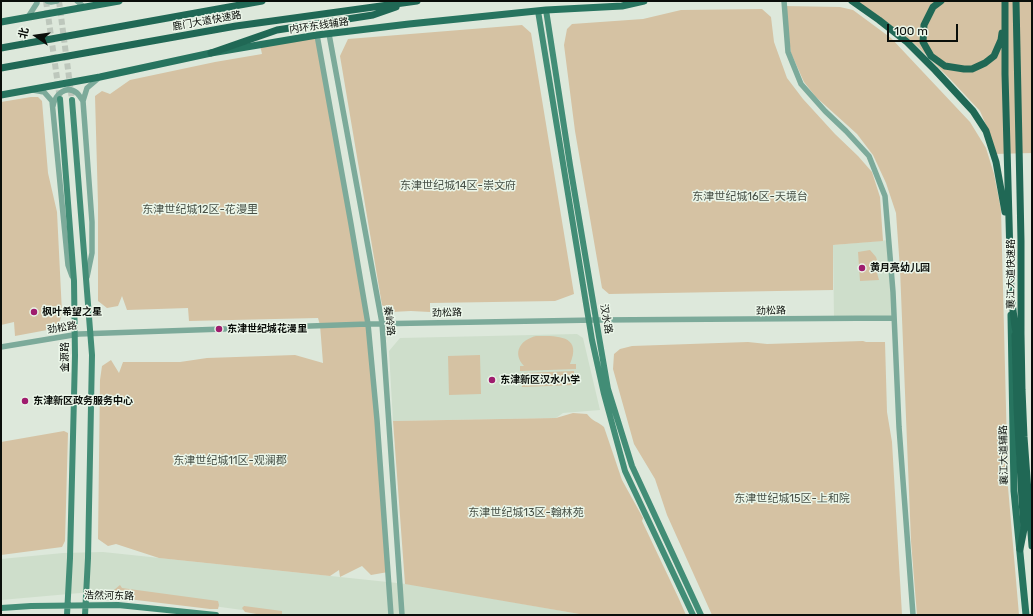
<!DOCTYPE html>
<html>
<head>
<meta charset="utf-8">
<style>
  body { margin:0 }
  #map { position:relative; width:1033px; height:616px; overflow:hidden; background:#dde8db; font-family:Rubik,"Noto Sans SC",sans-serif }
  canvas { display:block }
  .frame { position:absolute; inset:0; border:2px solid #0a0e0a; pointer-events:none }
  .north { position:absolute; left:16px; top:16px; width:40px; height:40px; -webkit-text-stroke:3px #ebf6e9; paint-order:stroke; rotate:283deg; font-size:11px; font-weight:700; line-height:16px; text-align:center; color:#0a0e0a }
  .north::after { content:''; display:block; margin:auto; width:14px; height:18px; background:#0a0e0a; clip-path:polygon(50% 0,100% 100%,50% 72%,0 100%) }
  .scale { position:absolute; left:887px; top:24px; width:71px; height:18px; box-sizing:border-box; border:2px solid #0a0e0a; border-top:0; padding-left:5px; font-size:12px; line-height:14px; white-space:nowrap; color:#0a0e0a; -webkit-text-stroke:3px #ebf6e9; paint-order:stroke }
</style>
</head>
<body>
<div id="map">
<canvas width="1033" height="616"></canvas>
<div class="frame"></div>
<div class="north">北</div>
<div class="scale">100 m</div>
</div>
<script>
const ctx = document.querySelector('canvas').getContext('2d');
ctx.lineJoin = 'round';
function fillPath(path, color) {
  ctx.fillStyle = color;
  ctx.fill(path, 'evenodd');
}
function strokePath(path, color, width, dash) {
  ctx.strokeStyle = color;
  ctx.lineWidth = width;
  ctx.lineCap = dash ? 'butt' : 'round';
  ctx.setLineDash(dash || []);
  ctx.stroke(path);
}
function write(font, color, halo, rows, align = 'center') {
  ctx.font = font + ' Rubik,"Noto Sans SC",sans-serif';
  ctx.lineWidth = 3;
  ctx.setLineDash([]);
  ctx.textBaseline = 'middle';
  ctx.strokeStyle = halo;
  ctx.fillStyle = color;
  for (const [text, x, y, turn = 0] of rows) {
    ctx.save();
    ctx.translate(x, y);
    ctx.rotate((+turn || 0) * Math.PI / 180);
    ctx.textAlign = isNaN(turn) ? turn : align;
    if (halo) ctx.strokeText(text, 0, 0);
    ctx.fillText(text, 0, 0);
    ctx.restore();
  }
}
fillPath(new Path2D(`
  M889 240 894 318 834 319 833 245Z
  M577 334 583 338 600 410 563 413 556 418 393 421 389 351 400 338Z
  M103 552 416 585 585 615H279L103 591 1 600V559L63 553Z`), '#cedecb');
fillPath(new Path2D(`
  M857 1H1032V153L995 154 989 132 980 111 951 80 917 46 888 23Z
  M784 6 840 7 853 10 891 38 970 122 986 148 994 174 1001 210 1008 487 1019 615H917L911 541 900 269 896 213 886 183 873 155 857 134 816 97 804 82 791 53Z
  M762 9 771 17 774 42 787 78 803 99 835 134 858 156 872 172 880 197 883 241 833 245V290L609 294 602 288 575 131 564 45 567 29 572 24 643 19 681 10Z
  M522 25 531 33 574 294 555 301 430 303V312L411 311 391 312 382 305 340 56 348 39Z
  M317 35 368 324 388 572 371 575 362 566 340 577 339 570 330 576 159 558 116 544 108 546 98 539 100 380 102 366 111 360 119 373 123 362H180L207 358 295 355 323 363 320 325 318 318 189 321 188 308 127 310 122 296 118 306 107 308 98 301V204L95 96 102 91 110 94 130 80 215 62 262 54 260 45Z
  M31 97H38L42 101 48 173 57 212 62 313 58 328 15 336 14 322 1 325V102Z
  M870 250 876 257 878 263 876 269 879 280 860 281 858 252Z
  M536 336C555 336 583 334 570 364H576V369L520 371V366H524C512 353 520 340 536 336Z
  M863 341 866 342H885L887 412 892 442 902 615H712L667 515 655 479 634 444 613 369 614 354 620 349 632 346 748 342 767 344Z
  M480 355 481 394 449 395 448 356Z
  M574 371V385L522 387V373Z
  M573 413 587 414C593 422 597 421 604 427L622 480 643 518 642 521 679 599 686 615H585L405 584 393 421 556 418Z
  M64 431 68 433 65 541 62 547 1 555V442Z
  M120 585 122 588 218 601 219 605 218 609H210L128 599 121 596 114 590Z
  M244 606 282 611V615H262L245 612 242 608Z`), '#d5c2a3');
strokePath(new Path2D(`
  M46 1 60 99
  M59 1 72 100`), '#bdc7bc', 6, [6, 3]);
strokePath(new Path2D(`
  M47 1 51 2 57 1
  M77 1 84 7
  M784 1 788 52 801 84 825 111 846 131 869 156 885 196 893 292 899 427 913 615
  M28 17 37 3V1
  M329 34 382 323 402 615
  M317 35 351 224 368 324 377 420 391 615
  M33 90 44 92 52 101 68 265 72 276
  M53 106C55 95 66 84 77 93 79 95 81 98 83 101
  M87 277 92 253V222L83 101 87 88 100 77
  M1 347 79 334 368 324 596 320 894 318`), '#7caa9a', 5.5);
strokePath(new Path2D(`
  M546 10 570 165 599 337 608 389 632 466 701 615
  M538 11 592 340 604 394 625 471 693 615
  M60 99 74 281 75 356 70 558 67 615
  M72 100 92 355 88 558 85 615
  M1 608 31 606 118 605 216 615`), '#428d76', 6);
strokePath(new Path2D(`
  M1 22 119 1
  M1 95 100 77 211 53 317 35 409 24 546 10 622 6 644 1
  M1011 315 1014 491 1026 615`), '#27745f', 7);
strokePath(new Path2D(`
  M852 1 879 20 907 42 935 70 973 111 986 131 996 162 1005 212
  M941 1 933 7 924 25 923 42 931 56 945 66 964 69H972L985 63 994 56 1001 40 1002 33
  M1005 1V74L1011 293 1015 327 1018 340
  M1016 1 1021 241V334L1022 390 1024 437 1032 546
  M1 48 262 1
  M211 53 277 30 373 15 396 7
  M1 68 236 26 417 1
  M1015 335 1017 407 1022 500
  M1020 549 1024 529 1022 500 1023 496`), '#206855', 7);
for (const [x, y, r, color] of [
  [862,268,4,"#9f1c6e"],
  [34,312,4,"#9f1c6e"],
  [219,329,4,"#9f1c6e"],
  [492,380,4,"#9f1c6e"],
  [25,401,4,"#9f1c6e"]
]) {
  const dot = new Path2D();
  dot.arc(x, y, r, 0, 2 * Math.PI);
  ctx.fillStyle = color;
  ctx.fill(dot);
  strokePath(dot, '#ebf6e9', 1.5);
}
write('10px', '#0a0e0a', '#ebf6e9', [
  ["鹿门大道快速路",207,21,-10],
  ["内环东线辅路",319,26,-8],
  ["襄江大道快速路",1011,274,-90],
  ["劲松路",771,311,-1],
  ["劲松路",447,313,-1],
  ["汉水路",606,319,80],
  ["秦岭路",389,321,83],
  ["劲松路",62,328,-9],
  ["金源路",65,357,-90],
  ["襄江大道辅路",1004,455,-91],
  ["浩然河东路",109,596,1]
]);
write('bold 10px', '#0a0e0a', '#ebf6e9', [
  ["黄月亮幼儿园",870,268],
  ["枫叶希望之星",42,312],
  ["东津世纪城花漫里",227,329],
  ["东津新区汉水小学",500,380],
  ["东津新区政务服务中心",33,401]
], 'left');
write('11px', '#475046', '#ebf6e9', [
  ["东津世纪城14区-崇文府",458,186],
  ["东津世纪城16区-天境台",750,197],
  ["东津世纪城12区-花漫里",200,210],
  ["东津世纪城11区-观澜郡",230,461],
  ["东津世纪城15区-上和院",792,499],
  ["东津世纪城13区-翰林苑",526,513]
]);
</script>
</body>
</html>
